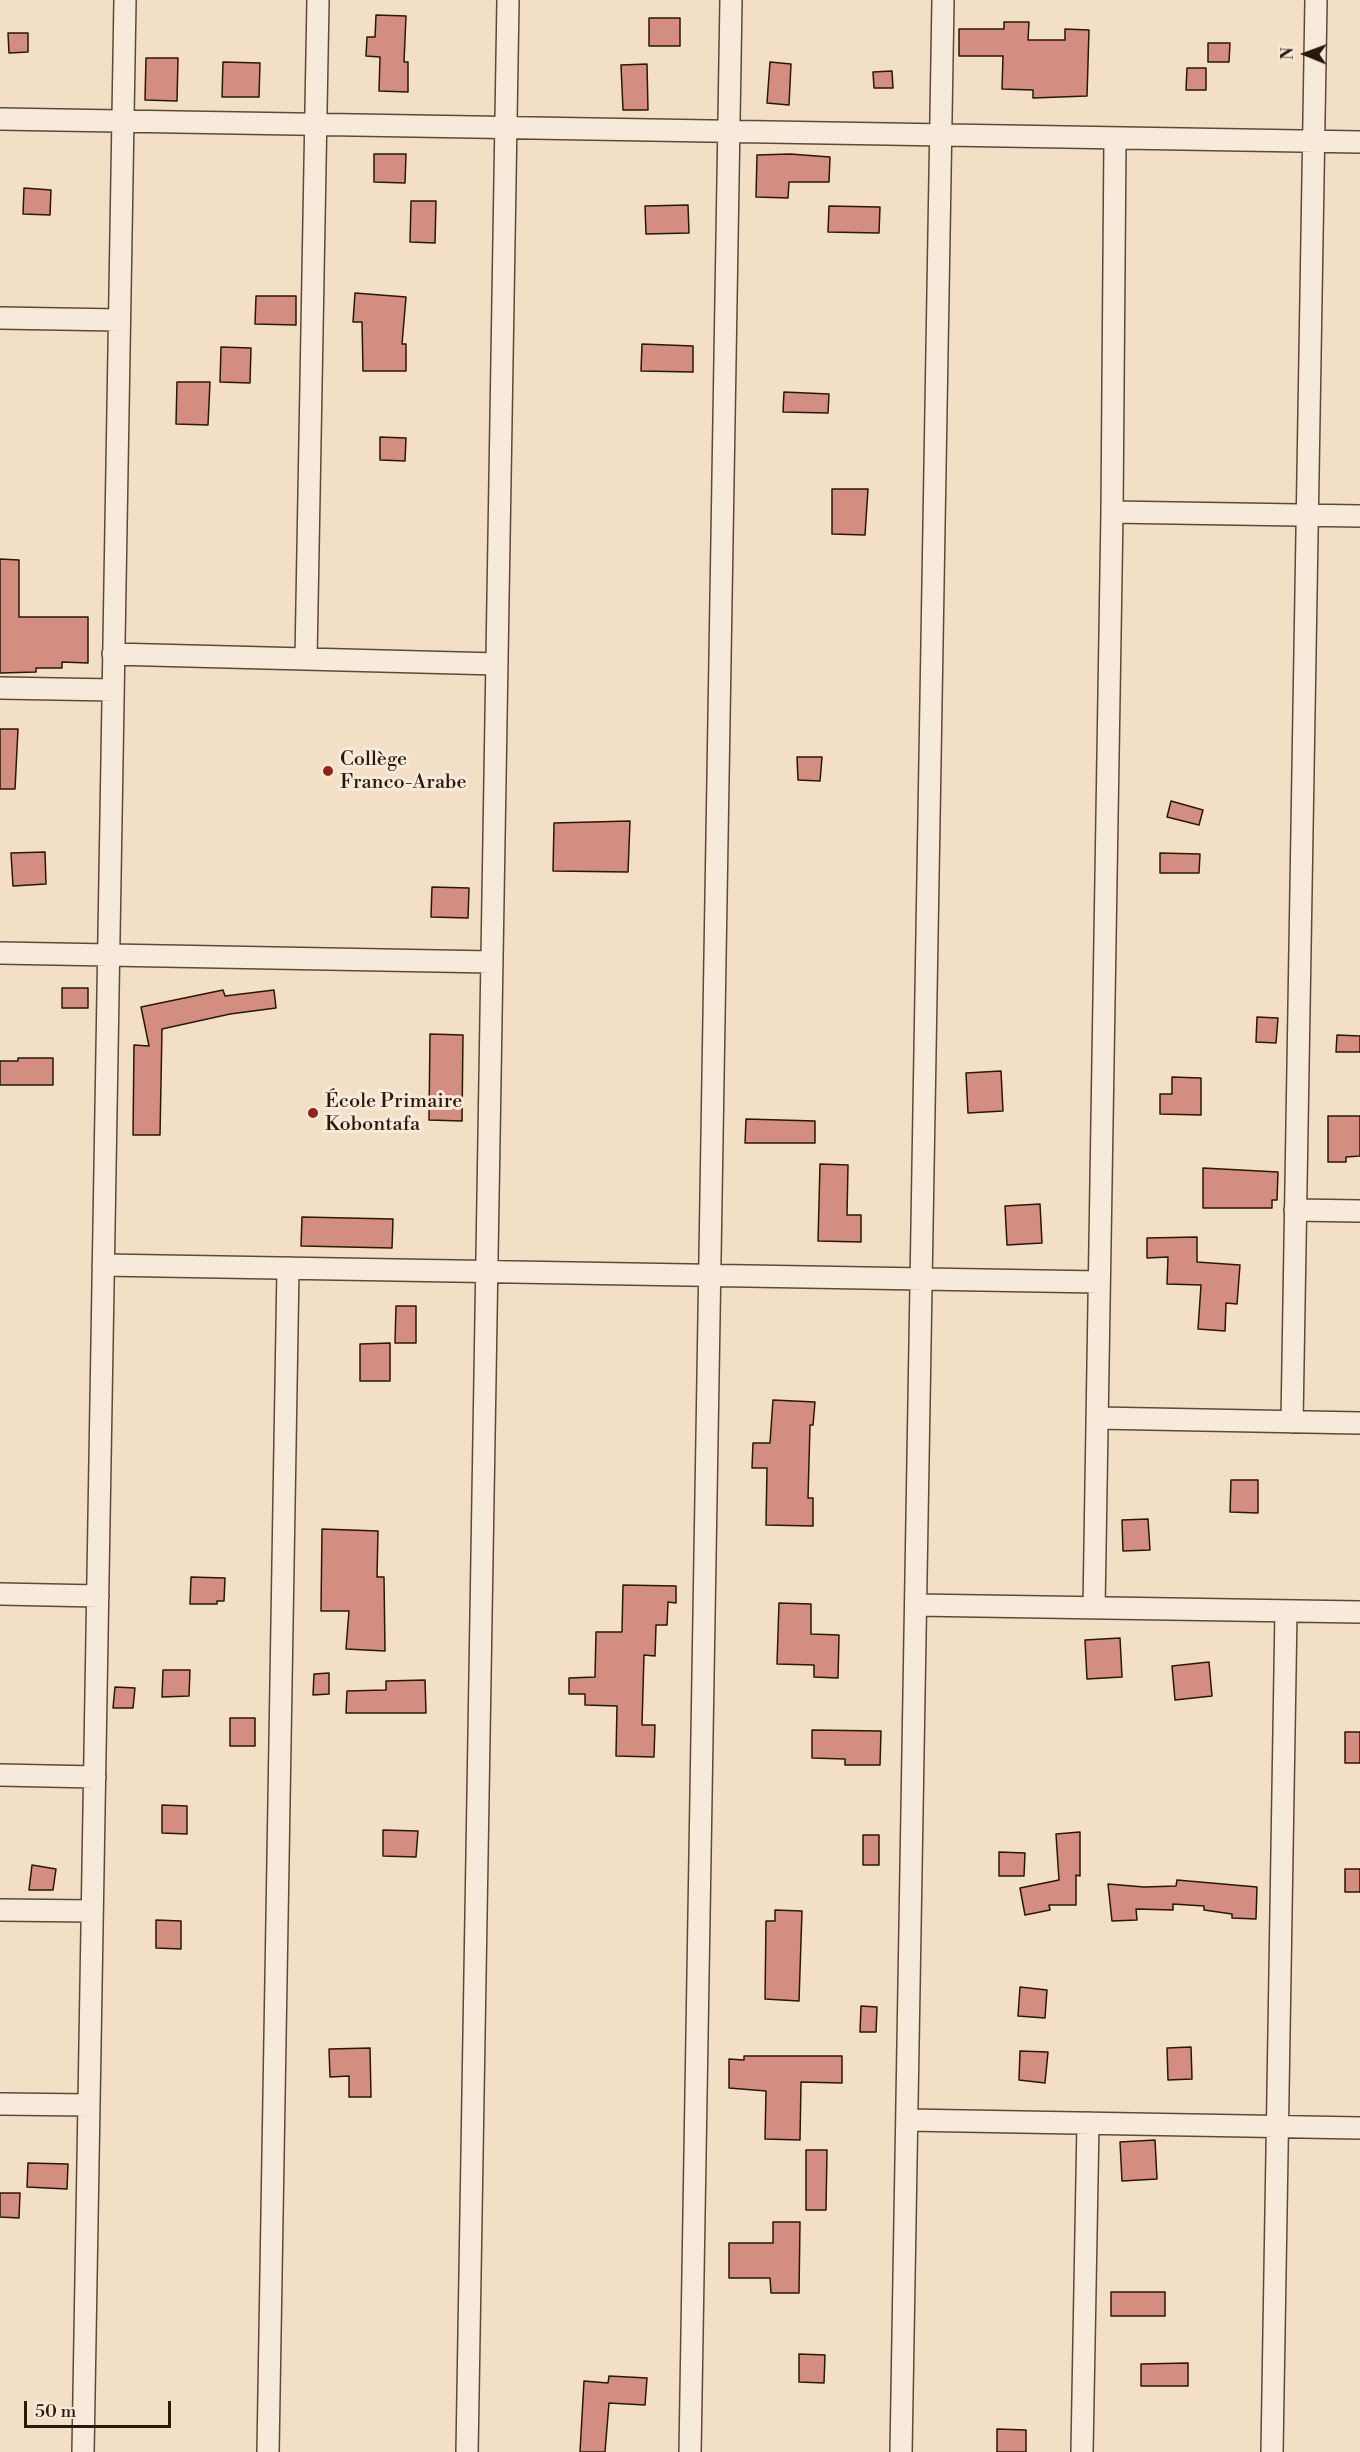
<!DOCTYPE html>
<html>
<head>
<meta charset="utf-8">
<style>
  body { margin:0 }
  #map { position:relative; width:1360px; height:2452px; overflow:hidden; background:#f2dfc6; font-family:"Libre Bodoni",serif }
  canvas { display:block }
  .north { position:absolute; left:1276px; top:24px; width:60px; height:60px; -webkit-text-stroke:4px #f7eada; paint-order:stroke; rotate:271deg; font-size:16px; font-weight:700; line-height:24px; text-align:center; color:#2a1808 }
  .north::after { content:''; display:block; margin:auto; width:21px; height:27px; background:#2a1808; clip-path:polygon(50% 0,100% 100%,50% 72%,0 100%) }
  .scale { position:absolute; left:24px; top:2401px; width:147px; height:27px; box-sizing:border-box; border:3px solid #2a1808; border-top:0; padding-left:8px; font-size:18px; line-height:21px; white-space:nowrap; color:#2a1808; -webkit-text-stroke:4px #f7eada; paint-order:stroke }
</style>
</head>
<body>
<div id="map">
<canvas width="1360" height="2452"></canvas>
<div class="north">N</div>
<div class="scale">50 m</div>
</div>
<script>
const ctx = document.querySelector('canvas').getContext('2d');
ctx.lineJoin = 'round';
function fillPath(path, color) {
  ctx.fillStyle = color;
  ctx.fill(path, 'evenodd');
}
function strokePath(path, color, width, dash) {
  ctx.strokeStyle = color;
  ctx.lineWidth = width;
  ctx.lineCap = dash ? 'butt' : 'round';
  ctx.setLineDash(dash || []);
  ctx.stroke(path);
}
function write(font, color, halo, rows, align = 'center') {
  ctx.font = font + ' "Libre Bodoni",serif';
  ctx.lineWidth = 6;
  ctx.setLineDash([]);
  ctx.textBaseline = 'middle';
  ctx.strokeStyle = halo;
  ctx.fillStyle = color;
  for (const [text, x, y, turn = 0] of rows) {
    ctx.save();
    ctx.translate(x, y);
    ctx.rotate((+turn || 0) * Math.PI / 180);
    ctx.textAlign = isNaN(turn) ? turn : align;
    if (halo) ctx.strokeText(text, 0, 0);
    ctx.fillText(text, 0, 0);
    ctx.restore();
  }
}
const building = new Path2D(`
  M376 15 406 16 404 62H408V92L379 91 380 57 366 56 367 37H375Z
  M649 18H680V46H649Z
  M1004 22H1029L1028 40H1065V29L1089 30 1087 96 1033 98V90L1002 89 1003 56H959V29H1004Z
  M8 33H28V52L9 53Z
  M1208 43H1230L1229 62H1208Z
  M146 58H178L177 101 145 100Z
  M223 62 260 63 259 97H222Z
  M770 62 791 64 789 105 767 103Z
  M647 64 648 110H623L621 65Z
  M1187 68H1206V90H1186Z
  M892 71 893 88H874L873 72Z
  M374 154H406L405 183 374 182Z
  M790 154 830 157 829 182H789L788 198 756 197 757 155Z
  M24 188 51 190 50 215 23 214Z
  M411 201H436L435 243 410 242Z
  M688 205 689 233 646 234 645 206Z
  M829 206 880 207 879 233 828 232Z
  M355 293 406 297 402 344H406V371H363L362 322H353Z
  M256 296H296V325L255 324Z
  M642 344 693 346V372L641 371Z
  M221 347 251 348 250 383 220 382Z
  M177 382H210L208 425 176 424Z
  M784 392 829 394 828 413 783 412Z
  M380 437 406 438 405 461 380 460Z
  M832 489H868L865 535 832 534Z
  M0 559 19 560V617H88V663L62 662V668H36V672L0 673Z
  M0 729H18L15 789H0Z
  M797 757H822L820 781 798 780Z
  M1171 801 1203 810 1199 825 1167 817Z
  M630 821 628 872 553 871 554 823Z
  M45 852 46 884 13 886 11 853Z
  M1160 853 1200 854 1199 873H1160Z
  M432 887 469 888 468 918 431 917Z
  M62 988H88V1008H62Z
  M223 990 225 996 274 990 276 1008 230 1014 162 1029 160 1135H133L134 1045 149 1046 141 1007Z
  M1257 1017 1278 1018 1276 1043 1256 1042Z
  M430 1034 463 1035 462 1121 429 1120Z
  M1337 1035 1360 1036V1052H1336Z
  M18 1058H53V1085H0V1061H18Z
  M1001 1071 1003 1111 968 1113 966 1073Z
  M1172 1077 1201 1078V1115L1160 1114V1094H1172Z
  M1328 1116H1360V1156L1346 1157V1162H1328Z
  M746 1119 815 1121V1143H745Z
  M820 1164 848 1165 847 1215H861V1242L818 1241Z
  M1203 1168 1278 1172 1277 1200H1272V1208H1203Z
  M1040 1204 1042 1243 1007 1245 1005 1206Z
  M302 1217 393 1219 392 1248 301 1246Z
  M1197 1237V1262L1240 1265 1237 1304 1226 1303 1225 1331 1198 1329 1201 1285 1167 1284 1168 1257 1147 1258V1238Z
  M396 1306H416V1343H395Z
  M390 1343V1381H360V1344Z
  M773 1400 815 1402 813 1425H810L808 1498H813V1526L766 1525 767 1468H752L753 1443H770Z
  M1231 1480H1258V1513L1230 1512Z
  M1148 1519 1150 1550 1123 1551 1122 1520Z
  M322 1529 378 1531 377 1577H384L385 1651 346 1649 349 1611H321Z
  M191 1577 225 1578 224 1601H217V1604H190Z
  M623 1585 676 1586V1603L668 1602 667 1625H656L655 1656 644 1655 642 1725H655L654 1757 616 1756 617 1706 585 1705V1694H569V1678L595 1677 596 1632H622Z
  M779 1603 811 1604V1634L839 1635 838 1678 814 1677V1665L777 1664Z
  M1120 1638 1122 1677 1087 1679 1085 1640Z
  M1209 1662 1212 1696 1175 1700 1172 1666Z
  M163 1670H190L189 1696 162 1697Z
  M329 1673V1694L313 1695 314 1674Z
  M425 1680 426 1713H346L347 1691 386 1690V1681Z
  M115 1687 135 1688 133 1708H113Z
  M230 1718H255V1746H230Z
  M812 1730 881 1731 880 1765H845V1759L812 1758Z
  M1345 1732H1360V1763H1345Z
  M162 1805 187 1806V1834L162 1833Z
  M383 1830 418 1831 416 1857 383 1856Z
  M1080 1832V1876L1076 1875V1905H1049L1050 1910 1025 1915 1020 1888 1059 1880 1056 1834Z
  M863 1835H879V1865H863Z
  M999 1852 1025 1853 1024 1876H999Z
  M32 1865 56 1869 53 1890H29Z
  M1345 1869H1360V1892H1345Z
  M1177 1880 1257 1887 1256 1919 1232 1918V1914L1204 1910V1906L1173 1904V1910L1136 1909 1137 1920 1112 1921 1108 1884 1144 1887 1176 1886Z
  M775 1910 802 1911 799 2001 765 1999 766 1921H775Z
  M156 1920 181 1921V1949L156 1948Z
  M1020 1987 1047 1990 1045 2018 1018 2016Z
  M861 2006 877 2007 876 2032H860Z
  M1191 2047 1192 2079 1168 2080 1167 2048Z
  M370 2048 371 2097H349V2076L330 2077 329 2049Z
  M1020 2051 1048 2052 1045 2083 1019 2080Z
  M744 2056H842V2083L801 2082 800 2140 765 2139 766 2091 729 2088V2059L744 2060Z
  M1155 2140 1157 2179 1122 2181 1120 2142Z
  M806 2150H827L826 2210H806Z
  M28 2163 68 2164 67 2189 27 2187Z
  M0 2193H20L19 2218 0 2217Z
  M773 2222H800L799 2293H771L770 2278H729V2243H773Z
  M1111 2292H1165V2316H1111Z
  M799 2354 825 2355 824 2383 799 2382Z
  M1188 2363V2386H1141V2364Z
  M609 2376 647 2378 645 2405 609 2403 605 2452H580L584 2381 608 2383Z
  M997 2429 1026 2430V2452H997Z`);
fillPath(building, '#d38d81');
strokePath(building, '#2a1808', 1.5);
const minor = new Path2D(`
  M0 119 1360 142
  M0 318 119 320
  M1112 512 1360 516
  M113 654 497 664
  M306 659 318 0
  M0 688 113 690
  M0 953 492 962
  M1295 1210 1360 1211
  M103 1265 1099 1282
  M1097 1418 1360 1423
  M1292 1422 1316 0
  M0 1594 98 1596
  M916 1605 1360 1612
  M1094 1608 1112 512 1115 138
  M0 1775 95 1777
  M0 1910 92 1911
  M0 2104 89 2105
  M907 2120 1360 2128
  M83 2452 125 0
  M268 2452 288 1268
  M467 2452 508 0
  M690 2452 731 0
  M901 2452 943 0
  M1082 2452 1088 2123
  M1272 2452 1286 1611`);
strokePath(minor, '#5c4a38', 24);
strokePath(minor, '#f7eada', 21);
for (const [x, y, r, color] of [
  [328,771,6,"#8f2418"],
  [313,1113,6,"#8f2418"]
]) {
  const dot = new Path2D();
  dot.arc(x, y, r, 0, 2 * Math.PI);
  ctx.fillStyle = color;
  ctx.fill(dot);
  strokePath(dot, '#f7eada', 2);
}
write('20px', '#2a1808', '#f7eada', [
  ["Collège",340,760],
  ["Franco-Arabe",340,783],
  ["École Primaire",325,1102],
  ["Kobontafa",325,1125]
], 'left');
</script>
</body>
</html>
